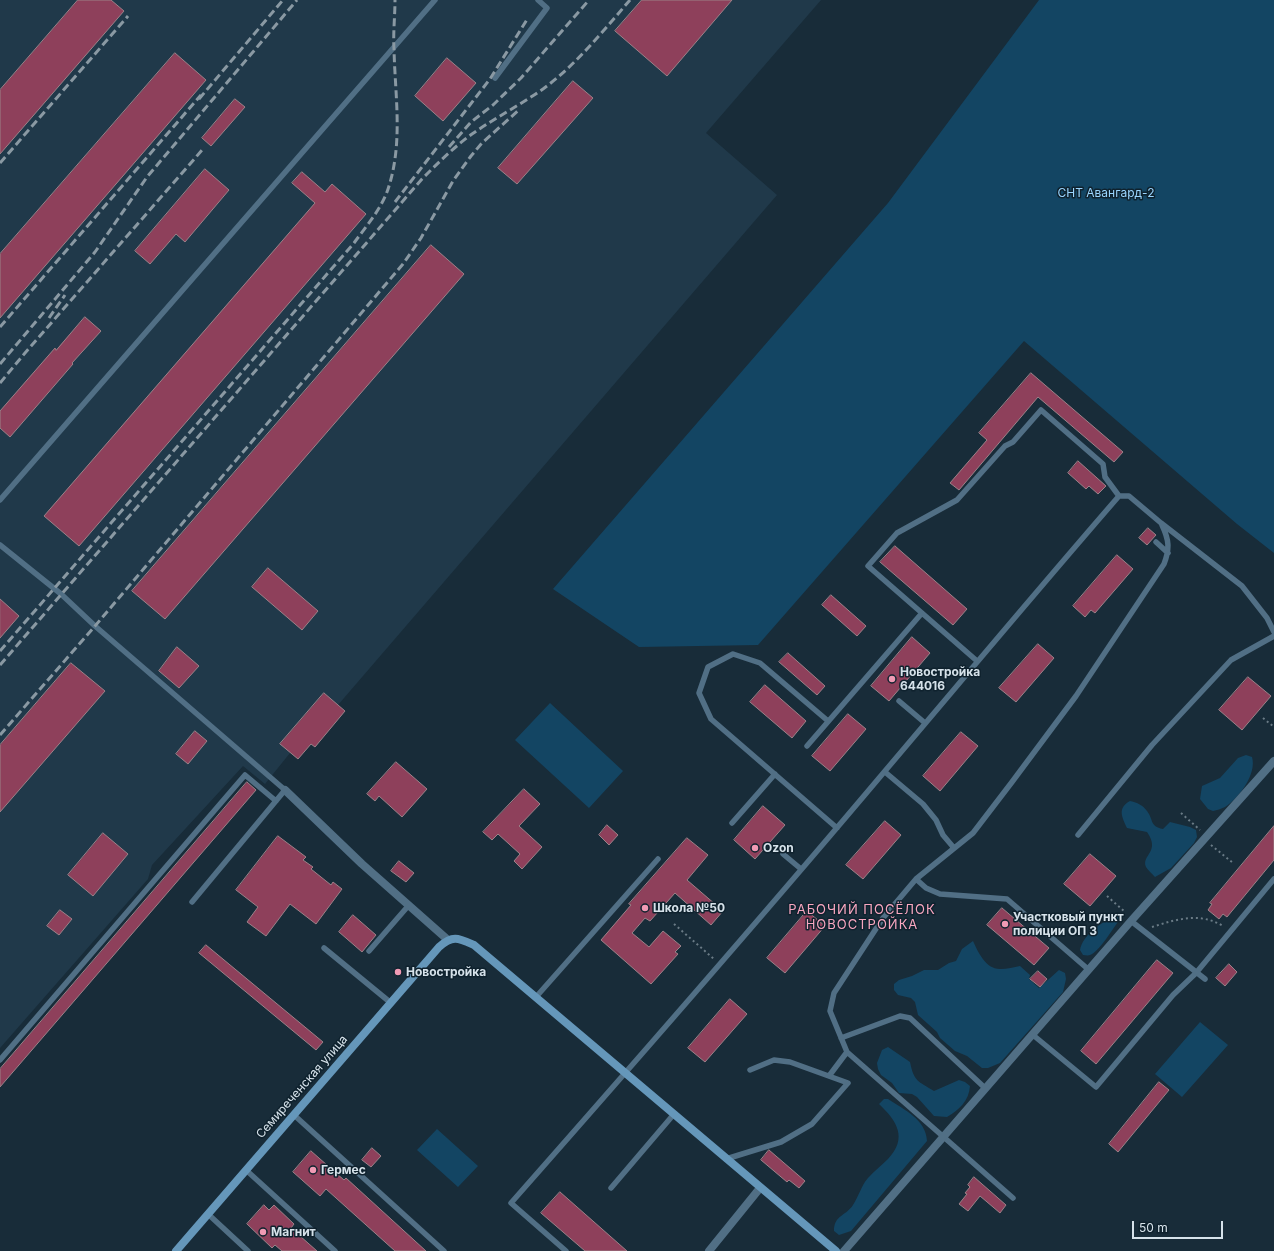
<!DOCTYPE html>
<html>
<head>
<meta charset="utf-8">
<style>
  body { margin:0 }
  #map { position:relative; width:1274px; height:1251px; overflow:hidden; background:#182c39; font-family:Inter,sans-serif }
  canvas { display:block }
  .scale { position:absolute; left:1132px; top:1221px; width:91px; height:18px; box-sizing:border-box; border:2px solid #d6e2ea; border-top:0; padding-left:5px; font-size:12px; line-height:14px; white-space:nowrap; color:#d6e2ea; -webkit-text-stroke:3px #0f222e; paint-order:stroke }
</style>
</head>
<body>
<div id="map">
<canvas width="1274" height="1251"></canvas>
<div class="scale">50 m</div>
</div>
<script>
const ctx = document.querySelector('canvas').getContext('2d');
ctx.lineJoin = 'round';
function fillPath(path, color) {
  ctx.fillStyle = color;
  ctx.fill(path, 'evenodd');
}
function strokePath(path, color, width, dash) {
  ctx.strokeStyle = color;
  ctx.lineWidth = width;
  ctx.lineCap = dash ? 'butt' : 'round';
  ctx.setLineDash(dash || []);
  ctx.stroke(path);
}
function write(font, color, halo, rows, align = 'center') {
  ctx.font = font + ' Inter,sans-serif';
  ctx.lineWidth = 3;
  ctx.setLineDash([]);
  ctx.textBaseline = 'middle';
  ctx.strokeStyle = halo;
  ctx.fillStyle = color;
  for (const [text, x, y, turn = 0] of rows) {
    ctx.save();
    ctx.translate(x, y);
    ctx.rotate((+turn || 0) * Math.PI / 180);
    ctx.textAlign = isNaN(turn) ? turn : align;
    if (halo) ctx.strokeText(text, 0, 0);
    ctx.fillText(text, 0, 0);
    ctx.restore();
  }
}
fillPath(new Path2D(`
  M0 0H821L706 133 777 195 338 705 345 711 315 747 311 744 298 759 290 753 265 784 243 766 152 865 148 879 0 1048Z`), '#20394a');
fillPath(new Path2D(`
  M1039 0H1274V553L1237 524 1024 341 758 645 639 647 553 589 888 203Z
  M550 703 623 771 589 808 515 740Z
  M1246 755 1252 757C1257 774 1239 798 1225 807 1221 809 1217 810 1213 811L1208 809 1200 799 1202 786 1220 778 1238 758Z
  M1130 801C1136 802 1143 805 1147 811 1154 820 1149 826 1163 829L1170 822 1190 827 1196 830 1197 837 1194 843 1171 868 1155 877C1152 874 1148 870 1146 867 1141 855 1161 852 1147 832L1127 828C1122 817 1117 808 1130 801Z
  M1115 915 1120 919C1114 927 1099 952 1090 955 1088 956 1085 955 1083 955L1080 950C1083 934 1102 923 1115 915Z
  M973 941C978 952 986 970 1001 969 1007 969 1014 967 1020 966L1030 975 1029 979 1039 988 1059 970 1065 973 1066 979 1063 992 1000 1063 988 1068H982L967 1056 955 1051 940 1038 937 1032 918 1015 915 1002 911 998 898 995 894 990V984L899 980 912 976 924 970H938L949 963 956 961 962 949Z
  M1200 1022 1228 1045 1182 1097 1155 1074Z
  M888 1047 910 1062C914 1082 918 1081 934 1091L959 1080 965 1082 970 1086C969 1101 959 1110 947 1117L934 1116 917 1097 912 1094 899 1093 892 1083 881 1075 878 1069 877 1063 882 1050Z
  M884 1099H888C904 1110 926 1119 927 1141L851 1231 839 1235 834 1231C834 1215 846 1216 853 1205 859 1196 861 1186 868 1178 874 1171 882 1165 888 1159 908 1138 897 1121 879 1104Z
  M437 1129 478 1166 458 1187 417 1150Z`), '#134563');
const building = new Path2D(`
  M78 0H111L124 11 0 154V90Z
  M642 0H732L667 76 615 31Z
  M175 53 206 80 0 318V254Z
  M447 58 476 83 443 121 415 96Z
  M573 81 593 98 517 184 498 168Z
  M235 99 245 107 211 146 202 138Z
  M205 169 229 190 185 242 176 234 150 264 135 251Z
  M302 172 325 192 332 184 366 214 79 546 44 516 315 203 292 183Z
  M431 245 464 274 165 619 132 591Z
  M85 317 101 331 72 363 73 364 10 437 0 428V411L55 348 56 350Z
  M1031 373 1123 452 1114 462 1038 397 959 490 950 483 987 440 979 433Z
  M1078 461 1106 486 1098 494 1089 486 1086 489 1068 473Z
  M1148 528 1156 535 1147 545 1139 538Z
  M895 546 967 609 953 625 880 562Z
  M1117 555 1133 569 1095 613 1091 610 1085 617 1073 606Z
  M268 568 318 611 302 630 252 587Z
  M831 595 866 626 857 636 822 605Z
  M0 599 19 616 0 638Z
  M912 637 930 653 889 701 871 686Z
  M1038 644 1054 658 1016 702 999 688Z
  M177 647 199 666 179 688 159 671Z
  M788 653 825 686 817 695 779 662Z
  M71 663 105 691 0 812V745Z
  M1248 677 1271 696 1242 730 1219 710Z
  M765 685 806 721 792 738 750 702Z
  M324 693 345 711 315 747 311 744 298 759 280 744Z
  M848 714 866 729 830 771 812 756Z
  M195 731 207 741 188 764 176 754Z
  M961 732 978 746 940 791 923 776Z
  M396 762 427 789 402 817 379 796 375 801 367 794Z
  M247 782 256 790 0 1087V1069Z
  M524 789 540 804 519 826 542 847 522 869 514 861 520 854 498 834 492 840 483 832Z
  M763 806 785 825 755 859 734 840Z
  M885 821 901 835 863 879 846 865Z
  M607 825 618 835 609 845 599 835Z
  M1274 826V860L1227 917 1223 914 1219 919 1208 910 1212 904 1210 903Z
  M103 833 128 854 93 896 68 875Z
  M278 836 306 857 303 860 313 867 311 869 331 885 333 882 342 889 316 924 290 904 266 936 247 922 258 907 236 890Z
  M687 838 708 855 687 880 723 911 711 925 675 893 650 921 645 918 632 933 649 947 663 931 681 946 675 952 678 954 651 984 601 940 631 905 629 904Z
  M1090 854 1116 876 1090 906 1064 884Z
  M399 861 414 873 406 882 391 871Z
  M1002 908 1049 948 1034 965 987 925Z
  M60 910 72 919 59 935 47 926Z
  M807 911 825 926 785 973 767 958Z
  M353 915 376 935 362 952 339 932Z
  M206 945 323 1042 316 1050 199 953Z
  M1157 960 1173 973 1096 1064 1081 1051Z
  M1229 964 1237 972 1225 986 1216 978Z
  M1038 971 1047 979 1040 987 1030 979Z
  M730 999 747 1014 705 1062 688 1048Z
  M1159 1082 1169 1090 1118 1152 1109 1144Z
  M372 1148 381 1156 371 1167 362 1160Z
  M769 1150 805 1181 799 1188 789 1180 787 1182 761 1160Z
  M311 1151 344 1180 346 1178 426 1251H395L326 1189 320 1196 293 1172Z
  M974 1177 1006 1205 1000 1213 980 1196 968 1211 959 1204 967 1194 965 1193 970 1187 968 1185Z
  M560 1192 627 1251H585L541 1213Z
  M264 1205 269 1210 274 1205 294 1224 291 1228 317 1251H282L275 1245 272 1248 247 1224Z`);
fillPath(building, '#8e405b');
strokePath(building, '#9c8188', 1);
strokePath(new Path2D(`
  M1263 718 1274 727
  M1181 813 1200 830
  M1211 845 1233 863
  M1107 896 1125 912
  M674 924 714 959
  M1152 927C1177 919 1200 912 1223 926`), '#6a7b86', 2, [2, 3]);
strokePath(new Path2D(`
  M495 78 547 8 538 0
  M0 500 435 0
  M1156 542 1168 553
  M0 545 61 594 95 626 285 790 192 902
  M977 661 868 566 897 533 957 500 1005 446 1013 442 1041 410 1103 464 1105 477 1119 496
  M899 701 925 723
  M828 721 760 663 733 654 708 667 699 693 711 719 837 828
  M807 746 922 613
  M885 772 923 804 936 820 943 835 954 848
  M732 823 775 774
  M1078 835 1152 745 1231 660 1274 636
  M783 854 801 869
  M916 879 926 888 940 894 1007 899 1089 970
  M1131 921 1205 979
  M324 948 391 1003
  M369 951 409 905
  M536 997 658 859
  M1033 1035 1096 1087 1173 995 1196 973 1274 879
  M841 1038 900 1016 910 1018 985 1088
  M0 1060 245 775 276 801
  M829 1076 847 1052
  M294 1115 444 1251
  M726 1159 781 1142 812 1124 848 1083 790 1062 774 1060 750 1070
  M246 1170 335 1251
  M611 1188 674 1114
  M1013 1198 847 1052 830 1011 834 993 883 918 916 879 973 833 1012 782 1076 696 1164 564C1170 548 1169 540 1162 525
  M208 1214 248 1251
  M566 1251 511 1203C637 1060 762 917 885 771 963 679 1040 587 1119 496H1129L1161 523 1242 586 1267 618 1274 632`), '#516f85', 5.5);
strokePath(new Path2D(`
  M285 790 362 864 448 940
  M709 1251 760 1188
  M844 1251 1131 921 1274 761`), '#516f85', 8);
strokePath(new Path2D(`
  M176 1251 439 947C453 935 458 938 474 945L836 1251`), '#6597ba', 8);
strokePath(new Path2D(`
  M199 99 283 0
  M449 147 471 122 493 105 521 78 589 0
  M0 163 128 16
  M395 202 490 79 528 18
  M49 318 65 295
  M0 327 201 95
  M0 364 95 252 147 177 297 0
  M0 383 25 353 203 149
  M0 651 354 243C367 225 383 207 389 186 403 141 395 95 394 49 393 33 395 16 395 0
  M0 665 422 179C438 163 454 147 472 134 495 118 520 105 543 89 577 64 603 31 630 0
  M0 735 95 626 403 264 421 238 453 181 471 156 482 143 520 109`), '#8a99a3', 3, [8, 4]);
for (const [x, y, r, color] of [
  [892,679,4,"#f09ab4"],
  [755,848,4,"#f09ab4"],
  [645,908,4,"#f09ab4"],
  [1005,924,4,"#f09ab4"],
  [398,972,4,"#f09ab4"],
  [313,1170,4,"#f09ab4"],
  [263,1232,4,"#f09ab4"]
]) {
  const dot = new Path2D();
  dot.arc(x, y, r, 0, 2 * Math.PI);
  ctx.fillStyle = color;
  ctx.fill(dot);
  strokePath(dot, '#0f222e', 1.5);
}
write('12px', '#9ad5fe', '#0f222e', [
  ["СНТ Авангард-2",1106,193]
]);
write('bold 12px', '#d6e2ea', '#0f222e', [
  ["Новостройка",900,672],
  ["644016",900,686],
  ["Ozon",763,848],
  ["Школа №50",653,908],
  ["Участковый пункт",1013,917],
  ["полиции ОП 3",1013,931],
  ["Новостройка",406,972],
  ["Гермес",321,1170],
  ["Магнит",271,1232]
], 'left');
write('12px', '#d6e2ea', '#0f222e', [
  ["Семиреченская улица",302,1087,-49]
]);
ctx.letterSpacing = '1px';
write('13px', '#f9a7c0', '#0f222e', [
  ["РАБОЧИЙ ПОСЁЛОК",862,910],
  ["НОВОСТРОЙКА",862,925]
]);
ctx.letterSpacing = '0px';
</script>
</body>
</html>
